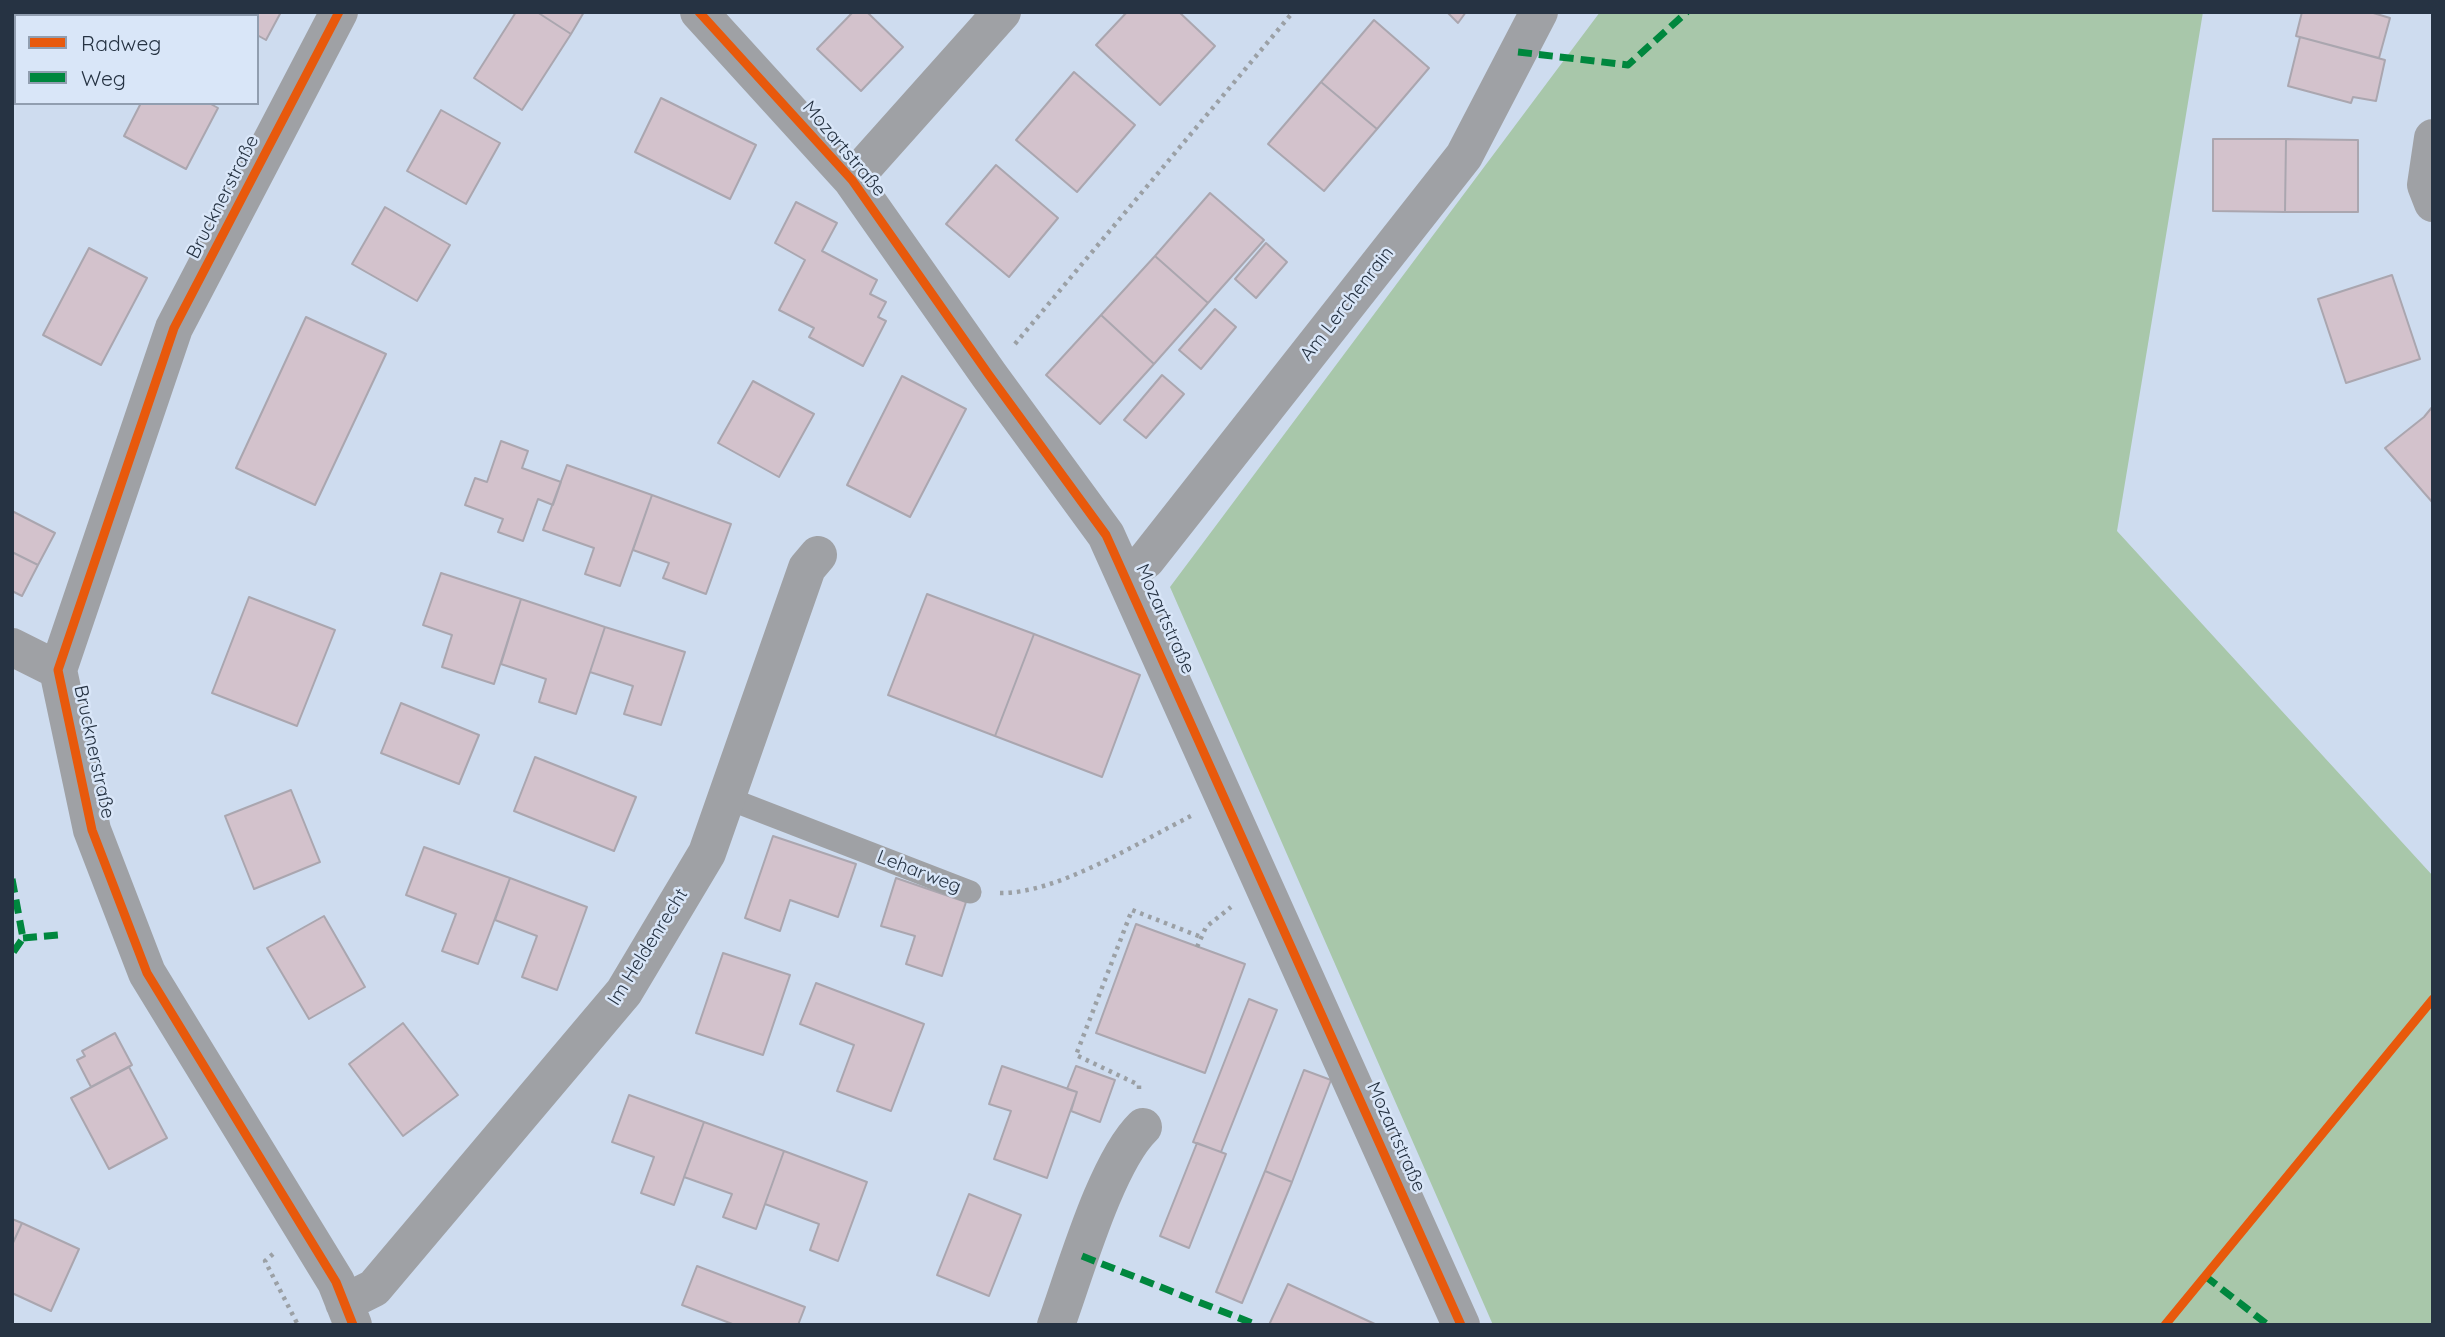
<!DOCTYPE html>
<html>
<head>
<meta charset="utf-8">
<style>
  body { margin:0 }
  #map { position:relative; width:2445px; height:1337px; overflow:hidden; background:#cedcef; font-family:Quicksand,sans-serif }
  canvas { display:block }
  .frame { position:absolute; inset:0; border:14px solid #263343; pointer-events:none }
  .legend { position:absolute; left:14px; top:14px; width:245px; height:91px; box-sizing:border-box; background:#d9e6f8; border:2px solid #919eb0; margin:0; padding:9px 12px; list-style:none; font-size:21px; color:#263343 }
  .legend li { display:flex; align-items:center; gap:14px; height:35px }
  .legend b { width:35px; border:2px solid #919eb0 }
</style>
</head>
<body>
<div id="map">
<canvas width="2445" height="1337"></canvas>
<div class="frame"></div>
<ul class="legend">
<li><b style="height:9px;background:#e8590c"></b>Radweg</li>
<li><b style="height:9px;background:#00873e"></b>Weg</li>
</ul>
</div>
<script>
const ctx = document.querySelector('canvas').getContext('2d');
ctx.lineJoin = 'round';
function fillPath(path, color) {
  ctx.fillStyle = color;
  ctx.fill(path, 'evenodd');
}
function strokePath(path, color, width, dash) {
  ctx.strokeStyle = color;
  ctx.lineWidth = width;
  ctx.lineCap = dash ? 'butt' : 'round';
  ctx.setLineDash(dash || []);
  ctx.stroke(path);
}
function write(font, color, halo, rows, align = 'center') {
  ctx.font = font + ' Quicksand,sans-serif';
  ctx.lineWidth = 5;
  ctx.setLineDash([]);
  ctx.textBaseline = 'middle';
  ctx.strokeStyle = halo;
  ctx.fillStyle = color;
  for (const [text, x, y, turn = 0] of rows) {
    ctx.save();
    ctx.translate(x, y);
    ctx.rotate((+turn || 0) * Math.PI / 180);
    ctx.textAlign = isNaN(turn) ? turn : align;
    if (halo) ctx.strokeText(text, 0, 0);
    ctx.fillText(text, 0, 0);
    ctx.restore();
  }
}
fillPath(new Path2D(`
  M1600 12H2203L2117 531 2433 876V1325H1493L1170 587Z`), '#a8c7aa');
const building = new Path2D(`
  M219 12H281L266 40 257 35V16H225Z
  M516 12H537L571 34 522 110 474 78Z
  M537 12H584L571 34Z
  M853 12H867L903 47 861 91 817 49Z
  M1127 12H1179L1215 46 1160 105 1096 45Z
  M1447 12H1466L1458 23Z
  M2302 12H2370L2390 18 2379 58 2296 36Z
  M1374 20 1429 68 1377 129 1321 82Z
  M2300 37 2385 60 2376 101 2353 97 2351 103 2288 86Z
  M1074 72 1135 125 1077 192 1016 140Z
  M1321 82 1377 129 1324 191 1268 144Z
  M661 98 756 145 730 199 635 152Z
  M141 103H209L218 108 186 169 124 136Z
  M441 110 500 143 466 204 407 171Z
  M2213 139H2286L2285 212 2213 211Z
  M2286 139 2358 140V212H2285Z
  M996 165 1058 218 1009 277 946 224Z
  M1210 193 1264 240 1208 303 1155 256Z
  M796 202 837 223 822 251 877 280 870 294 886 302 878 317 886 321 863 366 809 337 814 328 779 310 805 260 775 243Z
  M385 207 450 245 417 301 352 264Z
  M1266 243 1287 262 1256 298 1235 279Z
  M89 248 147 278 101 365 43 335Z
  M1155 256 1208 303 1154 364 1101 315Z
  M2392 275 2420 359 2346 383 2318 299Z
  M1215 309 1236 327 1201 369 1179 350Z
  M1101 315 1154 364 1100 424 1046 375Z
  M306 317 386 354 315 505 236 468Z
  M1162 375 1184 394 1146 438 1124 420Z
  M902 376 966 409 910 517 847 485Z
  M753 381 814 414 779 477 718 443Z
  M2433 406V503L2385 448 2424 417Z
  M501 441 528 451 522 468 561 482 553 505 538 499 523 541 498 532 503 519 465 505 475 478 487 482Z
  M567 465 652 495 620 586 585 574 594 548 543 530Z
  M652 495 731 524 706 594 663 578 669 563 633 550Z
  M12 511 55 533 38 565 12 552Z
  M12 552 38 565 22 596 12 591Z
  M441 573 521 599 494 684 442 667 452 635 423 625Z
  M927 594 1034 634 995 736 888 695Z
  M249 597 335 630 297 726 212 693Z
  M521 599 605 627 576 714 539 702 546 679 501 664Z
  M605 627 685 652 661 725 624 714 633 686 590 672Z
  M1034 634 1140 675 1102 777 995 736Z
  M401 703 479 735 459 784 381 753Z
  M535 757 636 797 614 851 514 811Z
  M291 790 320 862 254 889 225 816Z
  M773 836 856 864 838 917 790 900 780 931 745 918Z
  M424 847 510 878 478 964 442 951 456 914 406 895Z
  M510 878 587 907 557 990 522 977 537 936 495 920Z
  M896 878 966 902 942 976 906 964 915 936 881 926Z
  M324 916 365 987 309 1019 267 948Z
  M1136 924 1245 964 1205 1073 1096 1033Z
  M723 953 790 975 763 1055 696 1033Z
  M816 983 924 1024 891 1111 837 1091 854 1045 800 1024Z
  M1249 999 1277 1010 1221 1152 1193 1142Z
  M403 1023 458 1095 403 1136 349 1064Z
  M115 1033 132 1065 91 1087 77 1060 85 1056 82 1051Z
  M1002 1066 1077 1092 1047 1178 994 1159 1011 1111 989 1104Z
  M1076 1066 1115 1080 1100 1122 1071 1111 1077 1092 1067 1089Z
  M129 1067 167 1138 109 1169 71 1098Z
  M1304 1070 1331 1080 1292 1182 1265 1171Z
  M629 1095 704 1122 674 1205 641 1193 654 1157 612 1142Z
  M704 1122 784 1151 756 1229 723 1217 732 1194 684 1177Z
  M1197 1143 1226 1154 1189 1248 1160 1236Z
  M784 1151 867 1182 838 1261 810 1250 819 1224 765 1204Z
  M1265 1171 1292 1182 1242 1303 1216 1292Z
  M969 1194 1021 1215 989 1296 937 1275Z
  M12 1219 22 1223 12 1245Z
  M22 1223 79 1249 51 1311 12 1293V1245Z
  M697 1266 805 1307 798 1325H735L682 1305Z
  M1288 1284 1377 1325H1269Z`);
fillPath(building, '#d3c2cc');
strokePath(building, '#aaa6af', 2);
strokePath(new Path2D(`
  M1015 344 1293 12
  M1000 893C1057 894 1139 842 1191 816
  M1197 947 1206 927 1231 907
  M1139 1089V1085L1076 1055 1132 910 1201 937
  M273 1254 265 1261 298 1325`), '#9ba0a5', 4.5, [3.5, 5]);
strokePath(new Path2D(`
  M727 798 970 892`), '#9fa1a5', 23);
strokePath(new Path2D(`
  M339 12 174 328 58 670 92 830 147 973 336 1282 353 1325
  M699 12 852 180 989 375 1106 535 1461 1325
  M2433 138 2426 185 2433 203
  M852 180 1002 12
  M1126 574 1146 560 1464 156 1539 12
  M12 647 58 670
  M344 1303 374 1288 624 992 707 853 807 568 818 555
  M1056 1325C1075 1273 1106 1163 1143 1127`), '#9fa1a5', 38);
strokePath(new Path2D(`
  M1518 52 1628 65 1687 12
  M12 879 23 938 12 954
  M23 938 58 935
  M1082 1256 1257 1325
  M2205 1276 2268 1325`), '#00873e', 7, [14, 7]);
strokePath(new Path2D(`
  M339 12 174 328 58 670 92 830 147 973 336 1282 353 1325
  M699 12 852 180 989 375 1106 535 1461 1325
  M2165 1325 2433 999`), '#e8590c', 9);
write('19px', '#263343', '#d9e6f8', [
  ["Mozartstraße",844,149,50],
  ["Brucknerstraße",223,197,-63],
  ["Am Lerchenrain",1347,304,-52],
  ["Mozartstraße",1165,619,66],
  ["Brucknerstraße",94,752,78],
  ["Leharweg",919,872,21],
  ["Im Heldenrecht",648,947,-58],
  ["Mozartstraße",1396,1137,66]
]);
</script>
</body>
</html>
